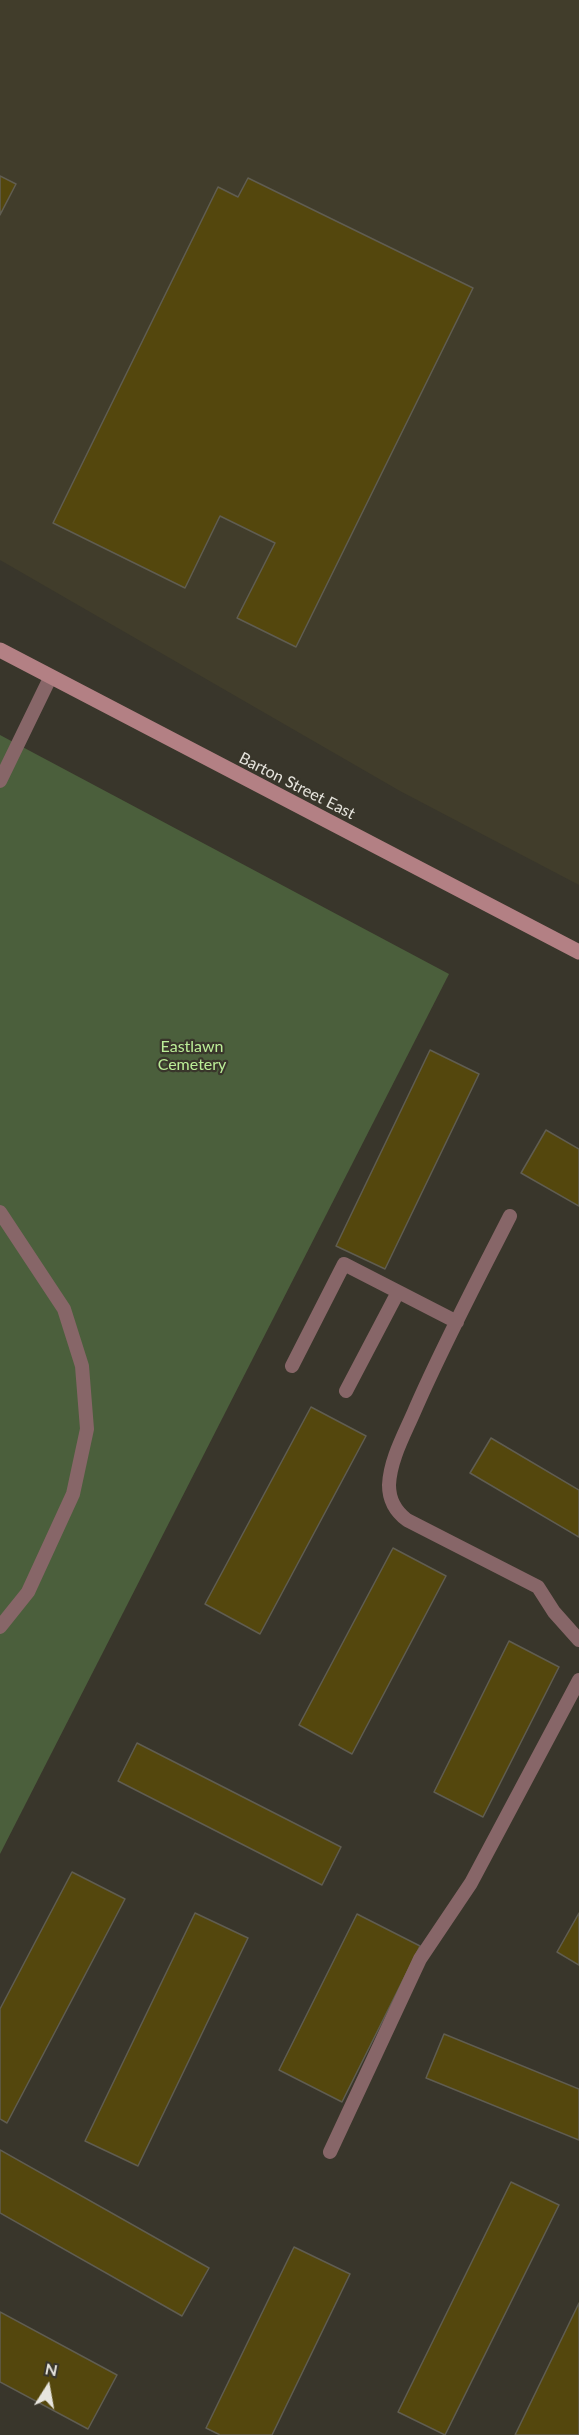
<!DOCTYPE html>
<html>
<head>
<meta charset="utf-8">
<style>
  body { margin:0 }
  #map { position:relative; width:579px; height:2435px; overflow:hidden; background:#39362b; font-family:Lato,sans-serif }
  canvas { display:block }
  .north { position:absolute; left:18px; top:2357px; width:60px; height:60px; -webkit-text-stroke:4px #39362b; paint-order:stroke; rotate:11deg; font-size:16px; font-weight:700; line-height:24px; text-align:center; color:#e7e5de }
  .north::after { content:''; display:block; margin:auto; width:21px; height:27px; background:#e7e5de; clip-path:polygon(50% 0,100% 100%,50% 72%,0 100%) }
</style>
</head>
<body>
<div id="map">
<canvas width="579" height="2435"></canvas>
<div class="north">N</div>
</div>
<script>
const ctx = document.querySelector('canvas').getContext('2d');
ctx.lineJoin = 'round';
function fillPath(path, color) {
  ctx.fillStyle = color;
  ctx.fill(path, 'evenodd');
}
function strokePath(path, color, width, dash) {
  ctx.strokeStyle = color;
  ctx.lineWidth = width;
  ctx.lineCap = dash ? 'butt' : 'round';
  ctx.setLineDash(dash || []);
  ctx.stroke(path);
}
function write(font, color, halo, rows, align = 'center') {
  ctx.font = font + ' Lato,sans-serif';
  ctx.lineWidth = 4.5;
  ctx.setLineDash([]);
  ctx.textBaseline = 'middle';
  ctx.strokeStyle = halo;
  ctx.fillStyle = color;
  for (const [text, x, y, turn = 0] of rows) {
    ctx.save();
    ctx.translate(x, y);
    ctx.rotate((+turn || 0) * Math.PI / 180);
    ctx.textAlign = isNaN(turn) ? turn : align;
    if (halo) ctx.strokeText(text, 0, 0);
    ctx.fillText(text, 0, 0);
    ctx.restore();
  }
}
fillPath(new Path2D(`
  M0 0H579V885L400 791 0 560Z`), '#413d2b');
fillPath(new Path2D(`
  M0 735 449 974 0 1854Z`), '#4b5f3c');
const building = new Path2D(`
  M0 176 16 184 0 215Z
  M248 178 473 288 296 647 237 618 275 543 220 516 185 588 53 523 218 187 238 197Z
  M430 1050 479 1074 385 1269 336 1246Z
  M546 1130 579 1149V1206L521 1173Z
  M311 1407 366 1436 260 1634 205 1604Z
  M491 1438 579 1490V1537L470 1473Z
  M393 1548 446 1576 352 1754 299 1725Z
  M509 1641 559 1667 483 1817 434 1792Z
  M137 1743 341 1847 322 1885 118 1781Z
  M72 1872 125 1899 7 2123 0 2119V2009Z
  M195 1913 248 1938 138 2166 85 2141Z
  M579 1913V1965L557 1952Z
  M357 1914 420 1946 342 2102 279 2070Z
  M444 2034 579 2089V2140L426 2078Z
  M0 2150 209 2268 182 2316 0 2213Z
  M511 2182 559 2205 445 2435 398 2412Z
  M294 2247 350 2274 272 2435H220L206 2428Z
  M579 2303V2435H515Z
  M0 2312 117 2375 88 2429 0 2382Z`);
fillPath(building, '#54470d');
strokePath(building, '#605d51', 1.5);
strokePath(new Path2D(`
  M0 781 50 678
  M0 1212 64 1309 82 1366 87 1429 73 1494 28 1592 0 1627
  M510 1216C477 1281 443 1345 414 1412 404 1435 390 1460 389 1485 389 1500 395 1511 407 1520L538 1587 554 1612 579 1640
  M292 1366 344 1264 457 1322
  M346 1391 398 1292
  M330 2152 420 1959 471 1883 579 1680`), '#876668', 14);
strokePath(new Path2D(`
  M0 650 579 952`), '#b38084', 15);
write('16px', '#e7e5de', '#39362b', [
  ["Barton Street East",297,786,27]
]);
write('16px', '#bbed97', '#39362b', [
  ["Eastlawn",192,1047],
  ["Cemetery",192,1065]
]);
</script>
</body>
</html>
